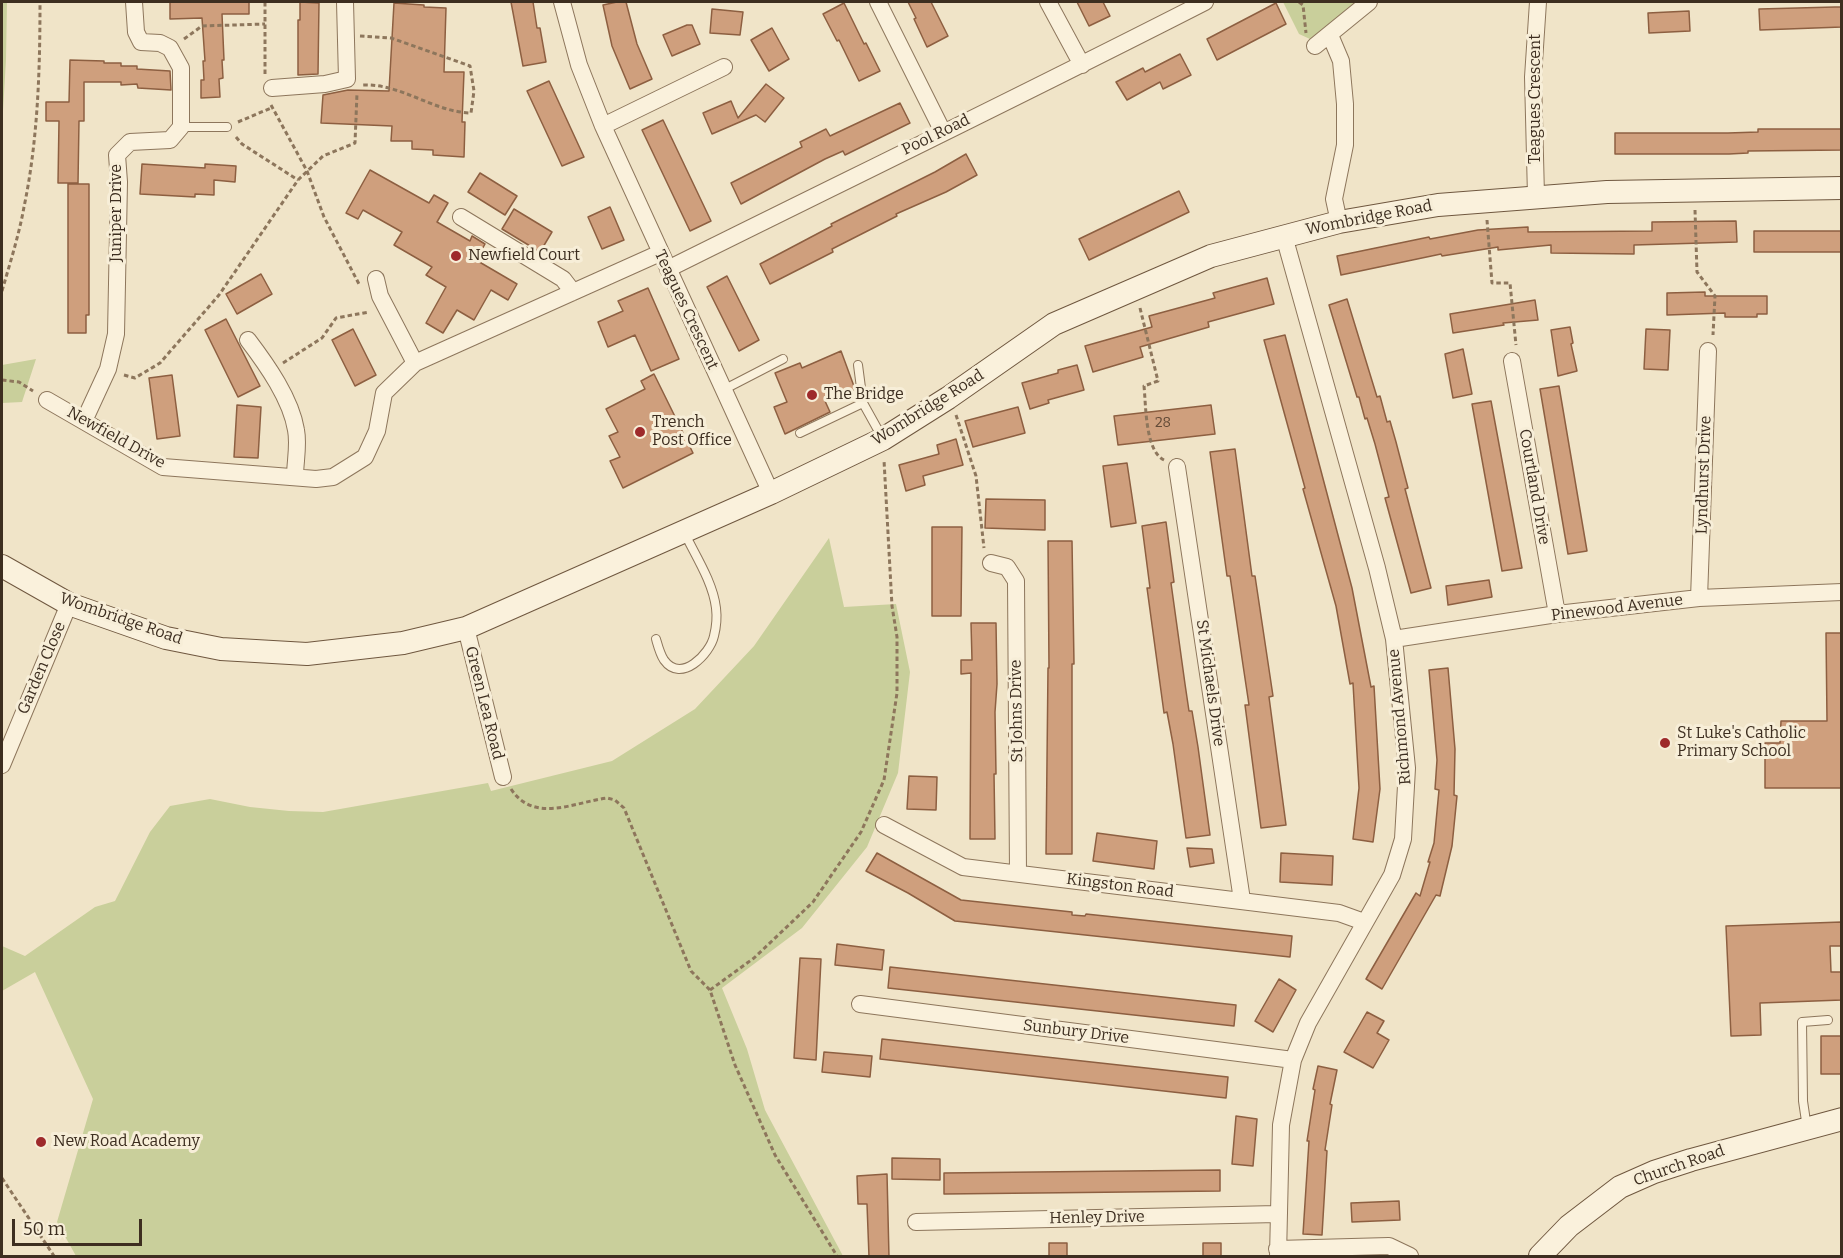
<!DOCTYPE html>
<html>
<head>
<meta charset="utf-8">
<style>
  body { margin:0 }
  #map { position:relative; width:1843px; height:1258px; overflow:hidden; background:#f0e4c8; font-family:Bitter,serif }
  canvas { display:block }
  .frame { position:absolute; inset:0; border:3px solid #3d2e20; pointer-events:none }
  .scale { position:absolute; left:12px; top:1219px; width:130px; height:27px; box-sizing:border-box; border:3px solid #3d2e20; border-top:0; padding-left:8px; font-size:18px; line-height:21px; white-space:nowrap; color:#3d2e20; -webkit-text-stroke:4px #f7eed8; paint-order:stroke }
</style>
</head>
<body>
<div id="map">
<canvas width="1843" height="1258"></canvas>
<div class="frame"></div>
<div class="scale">50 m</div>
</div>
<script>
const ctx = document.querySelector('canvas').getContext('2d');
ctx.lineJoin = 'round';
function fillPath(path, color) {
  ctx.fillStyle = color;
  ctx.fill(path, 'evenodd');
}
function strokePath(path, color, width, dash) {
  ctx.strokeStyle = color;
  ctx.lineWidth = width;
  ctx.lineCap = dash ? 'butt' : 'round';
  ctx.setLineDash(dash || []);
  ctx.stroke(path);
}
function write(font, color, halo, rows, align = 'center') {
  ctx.font = font + ' Bitter,serif';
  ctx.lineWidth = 6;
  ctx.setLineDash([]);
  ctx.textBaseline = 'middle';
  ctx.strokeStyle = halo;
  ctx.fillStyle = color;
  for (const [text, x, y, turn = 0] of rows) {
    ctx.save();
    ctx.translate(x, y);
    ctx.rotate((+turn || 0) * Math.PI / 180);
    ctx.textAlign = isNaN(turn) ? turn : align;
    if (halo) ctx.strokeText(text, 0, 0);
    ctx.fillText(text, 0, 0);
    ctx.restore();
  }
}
fillPath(new Path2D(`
  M2 2H7L6 60 2 128Z
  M1283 2H1357L1320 35 1310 39 1299 34Z
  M36 359 22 402 2 403V365Z
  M829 538 844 607 896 604 910 672 898 773 867 847 802 928 722 988 747 1049 765 1110 843 1256H76L57 1222 93 1099 35 972 2 991V946L25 956 95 907 115 901 150 832 170 806 210 799 250 807 289 811 323 812 488 783 491 791 612 761 695 709 754 646Z`), '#c9cf9b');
const building = new Path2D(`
  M170 2H249V14H222L224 60H222L223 78 219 79 220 97 201 98V80H204L203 61H205L202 18 170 19Z
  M300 2 319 3 318 74 298 75V20H300Z
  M511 2H533L537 28H540L546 62 523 66Z
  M617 2H626L637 44 652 79 630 89 612 46 603 5Z
  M908 2H931L948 36 927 47 914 19 916 18Z
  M1077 2H1103L1110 16 1089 26Z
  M394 3 424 5V7L446 8 444 72H464L462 122H465L464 157 433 155V150L412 149V141H391L392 126 321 123 323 95 348 90 389 91Z
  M844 3 864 44 866 43 880 71 859 81 839 40 837 41 823 14Z
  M1276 3 1286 24 1217 60 1207 39Z
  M1835 7H1842V27L1760 30 1759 9Z
  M712 9 743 12 740 35 710 33Z
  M1689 11 1690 31 1649 33 1648 13Z
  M687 25H692L700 44 672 56 663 35Z
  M772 28 789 59 769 71 751 40Z
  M1180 54 1191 75 1163 89 1160 82 1127 100 1116 82 1143 68 1145 72Z
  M70 60 104 61V63H121V66H137V69L170 71 171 90 138 88 137 84 121 85V82H84V121H79L78 183H58L59 121H46V102H69Z
  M549 81 584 157 562 166 527 91Z
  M766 84 784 98 765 122 756 115 712 134 703 113 731 101 738 118Z
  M900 103 910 123 845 155 843 151 825 159 741 204 731 183 802 147 800 142 826 129 830 136Z
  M663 120 711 221 690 231 642 130Z
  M1758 129H1841L1842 150 1748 151V153L1729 154H1615V133H1728L1758 132Z
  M966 154 977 175 946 192 896 214 897 216 832 249 833 252 770 284 760 264 832 226 831 224 935 172Z
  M142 164 205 168V164L236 166 235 182 214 180V195L195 194V197L140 194Z
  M370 170 429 203 434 195 448 203 437 222 470 241 472 236 485 244 476 260 517 284 508 300 491 290 474 320 457 310 443 333 426 323 446 287 426 275 432 267 394 245 402 232 363 210 358 219 346 213Z
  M480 173 517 196 505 215 468 192Z
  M68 184H89V315H86V333H68Z
  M1179 191 1189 212 1089 260 1079 239Z
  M610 207 624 240 602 249 588 217Z
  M514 209 552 232 540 252 502 229Z
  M1736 221 1737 242 1634 245V254L1551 253V245L1498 250V247L1442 256 1441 254 1341 275 1337 256 1429 237 1430 239 1478 230 1528 227V232L1652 231V222Z
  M1754 231H1842V252H1754Z
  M261 274 272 294 237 314 226 294Z
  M727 276 759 340 739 351 707 287Z
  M1267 278 1274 304 1208 322 1209 327 1140 347 1143 357 1093 372 1085 346 1152 327 1149 316 1215 298 1213 293Z
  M648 288 679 359 651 371 635 335 608 347 598 322 623 311 618 301Z
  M1705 292V296H1767V314H1757V317H1725V313L1667 315V293Z
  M1347 299 1377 397 1380 396 1387 422 1390 421 1396 442 1408 488 1405 489 1431 588 1411 593 1385 498 1389 497 1375 444 1367 418 1365 419 1359 397H1357L1329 305Z
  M1535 300 1538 320 1503 323 1504 325 1453 333 1450 314Z
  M226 319 260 386 238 397 205 330Z
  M1570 327 1573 343 1571 344 1577 371 1558 376 1551 330Z
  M353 329 376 375 355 386 332 340Z
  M1646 329 1670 330 1668 370 1644 369Z
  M1285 335 1352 588 1371 687 1374 686 1380 789 1373 842 1353 839 1359 788 1353 683 1350 684 1336 606 1303 489 1305 488 1264 340Z
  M1463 349 1472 394 1453 398 1445 354Z
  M841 351 855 389 825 401 830 412 785 434 774 407 787 402 775 373 800 363 802 368Z
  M1077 365 1084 390 1048 400 1049 403 1030 409 1022 383 1058 373V370Z
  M654 374 693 453 623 488 610 461 620 457 609 436 618 432 606 409 645 389 641 381Z
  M172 375 180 436 157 439 149 378Z
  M1559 386 1587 551 1568 554 1540 389Z
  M1491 401 1522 568 1502 571 1472 404Z
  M237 405 261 407 258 458 234 457Z
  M1211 405 1215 434 1118 445 1114 416Z
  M1018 407 1025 433 973 447 965 421Z
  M956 439 963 465 923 476 925 485 906 491 899 465 939 454 937 445Z
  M1235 449 1252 576H1255L1273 696 1269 697 1286 825 1261 828 1245 705H1249L1243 665 1230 576H1227L1210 452Z
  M1127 463 1136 523 1111 527 1103 466Z
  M986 499 1045 500V530L985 528Z
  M1166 522 1174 582 1171 583 1185 684 1189 711H1192L1198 747 1210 835 1186 838 1173 744 1167 712 1164 713 1147 588H1150L1142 526Z
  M932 527H962L961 616H932Z
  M1048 541H1072L1074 664H1072V854H1046L1048 668H1049Z
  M1489 580 1492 597 1448 605 1446 586Z
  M971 623H996L997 684 995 712 996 774H994L995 839H970L971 673 961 674V660H972Z
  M1826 633H1842V788H1765V743H1780L1781 721H1827Z
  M1448 668 1455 749 1454 795 1457 796 1452 846 1440 896 1436 895 1382 989 1366 979 1416 893 1420 896 1430 862H1428L1434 843 1439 790 1435 789 1437 760 1429 670Z
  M909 776 937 777 936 810 907 809Z
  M1097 833 1157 841 1154 869 1093 861Z
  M1187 848 1212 849 1214 863 1190 867Z
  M877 853 961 900 1072 912V915L1085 916 1086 914 1292 936 1290 957 955 921 908 893 866 871Z
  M1281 853 1333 856 1332 885 1280 882Z
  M1842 922V946H1830L1831 972H1842V1000L1760 1003 1761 1035 1731 1036 1726 926Z
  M837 944 884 950 882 970 835 965Z
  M800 958 821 959 816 1060 794 1058Z
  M890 967 1236 1005 1234 1026 888 988Z
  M1279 979 1296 990 1273 1032 1255 1021Z
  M1367 1012 1384 1021 1377 1033 1389 1040 1373 1068 1344 1052Z
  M1821 1036H1842V1074H1821Z
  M882 1039 1228 1077 1226 1098 880 1059Z
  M824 1052 872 1056 870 1077 822 1072Z
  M1318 1066 1337 1070 1330 1104 1332 1105 1325 1150 1327 1151 1322 1235 1303 1234 1309 1141H1307L1315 1090 1313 1089Z
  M1236 1116 1257 1119 1253 1166 1232 1164Z
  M892 1158 940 1159V1180L892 1179Z
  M1220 1170V1191L944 1194V1173Z
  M887 1174 889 1257H869L867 1204H858L857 1176Z
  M1399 1201 1400 1220 1352 1222 1351 1203Z
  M1049 1243H1067V1257H1049Z
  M1203 1243H1221V1257H1203Z`);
fillPath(building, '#cf9f7d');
strokePath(building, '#8d5f41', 1.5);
const lane = new Path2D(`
  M181 127H227
  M858 365 863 403
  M723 390 783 359
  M800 433 863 403 883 439
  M656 639C658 646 660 654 664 660 681 684 710 654 714 636 716 628 717 616 716 608 713 582 695 555 684 532
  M1807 1128 1803 1101 1802 1022 1828 1020`);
const street = new Path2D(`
  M562 2 579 65 603 126 771 493
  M878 2 943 132
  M1048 2 1082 65
  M1330 35 1341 61 1345 104V145L1334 199 1339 222
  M1315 46 1369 2
  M272 88 325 84 347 79 345 2
  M603 126 724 67
  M1536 196 1533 77 1538 2
  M461 217 563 279 573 292
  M668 269C847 180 1027 93 1205 2
  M376 279 380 296 415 363
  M248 340C267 365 291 399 296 430 299 445 295 462 295 477
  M1512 361 1557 614
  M47 400 163 467 316 479 333 477 365 457 377 431 384 393 415 363 660 253
  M84 421 108 369 116 334 119 182 117 155 130 142 170 140 181 127V68L170 48 160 43 141 42 136 32 134 2
  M1177 467 1242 900
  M991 563 1007 567 1016 581 1018 873
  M1699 598 1708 351
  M466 628 503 777
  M1394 639 1557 614 1699 598 1842 592
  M2 765 69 604
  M884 825 963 867 1339 913 1364 922
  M860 1004 1293 1060
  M916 1222 1277 1214
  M1277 1249 1389 1246 1410 1256
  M1278 1256 1281 1125 1293 1060 1308 1023 1392 875 1403 839 1407 768 1394 639 1377 568 1284 236`);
const secondary = new Path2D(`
  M2 566 69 604 166 638 221 649 307 654 403 643 466 628 771 493 883 439 948 398 1054 324 1211 256 1339 222 1438 205 1607 192 1842 188
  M1540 1256 1569 1226 1620 1187 1654 1172 1691 1160 1842 1119`);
strokePath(lane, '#8d765c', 10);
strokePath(street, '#8d765c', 18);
strokePath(secondary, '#6f573f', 24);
strokePath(new Path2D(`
  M265 2V75
  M1299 2 1303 5 1306 33
  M360 36 391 38 470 66 474 91 471 113C433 112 401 83 362 85
  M184 39 202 26 265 24
  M271 105 307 171 324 217 359 284
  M238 122 271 108
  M236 137 242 144 298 180
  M1695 210 1697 272 1715 296 1713 335
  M1487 220 1492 283H1510L1516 345
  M2 291C10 263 19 235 24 207 38 140 40 69 40 2
  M1140 308 1158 381 1144 386C1146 405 1145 451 1164 460
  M283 363 322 338 336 318 369 312
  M124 375 135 378 160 363 219 295 298 180 323 156 355 143 357 93
  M2 380 19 382 33 391
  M956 415 976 476 984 548
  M511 789C534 824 575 802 607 798L615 800 624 808 691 971 710 990 735 1065 775 1155 837 1256
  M710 990 754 958 813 902 861 832 884 780 897 693V637L892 606 884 460
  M2 1178 54 1256`), '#8d765c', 3, [4.5, 3]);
strokePath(lane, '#faf1dc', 8);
strokePath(street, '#faf1dc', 16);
strokePath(secondary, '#faf1dc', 22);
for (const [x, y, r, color] of [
  [456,256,6,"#9e2a2b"],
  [812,395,6,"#9e2a2b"],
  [640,432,6,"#9e2a2b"],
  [1665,743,6,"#9e2a2b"],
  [41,1142,6,"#9e2a2b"]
]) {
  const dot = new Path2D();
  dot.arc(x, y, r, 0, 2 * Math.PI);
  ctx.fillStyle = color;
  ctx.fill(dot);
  strokePath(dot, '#f7eed8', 2);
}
write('14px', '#624a37', null, [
  ["28",1163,423]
]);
write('16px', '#3d2e20', '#f7eed8', [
  ["Teagues Crescent",1536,99,-90],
  ["Pool Road",936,135,-26],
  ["Juniper Drive",117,213,-90],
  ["Wombridge Road",1369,218,-11],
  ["Teagues Crescent",686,310,65],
  ["Wombridge Road",928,408,-32],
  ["Newfield Drive",116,438,29],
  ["Lyndhurst Drive",1704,475,-88],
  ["Courtland Drive",1534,487,80],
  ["Pinewood Avenue",1617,608,-7],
  ["Wombridge Road",121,619,19],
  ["Garden Close",42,668,-67],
  ["St Michaels Drive",1210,683,82],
  ["Green Lea Road",484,703,76],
  ["St Johns Drive",1017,711,-91],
  ["Richmond Avenue",1400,717,-95],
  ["Kingston Road",1120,886,7],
  ["Sunbury Drive",1076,1032,7],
  ["Church Road",1679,1166,-19],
  ["Henley Drive",1097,1218,-1]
]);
write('16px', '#3d2e20', '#f7eed8', [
  ["Newfield Court",468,256],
  ["The Bridge",824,395],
  ["Trench",652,423],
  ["Post Office",652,441],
  ["St Luke's Catholic",1677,734],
  ["Primary School",1677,752],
  ["New Road Academy",53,1142]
], 'left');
</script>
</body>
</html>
